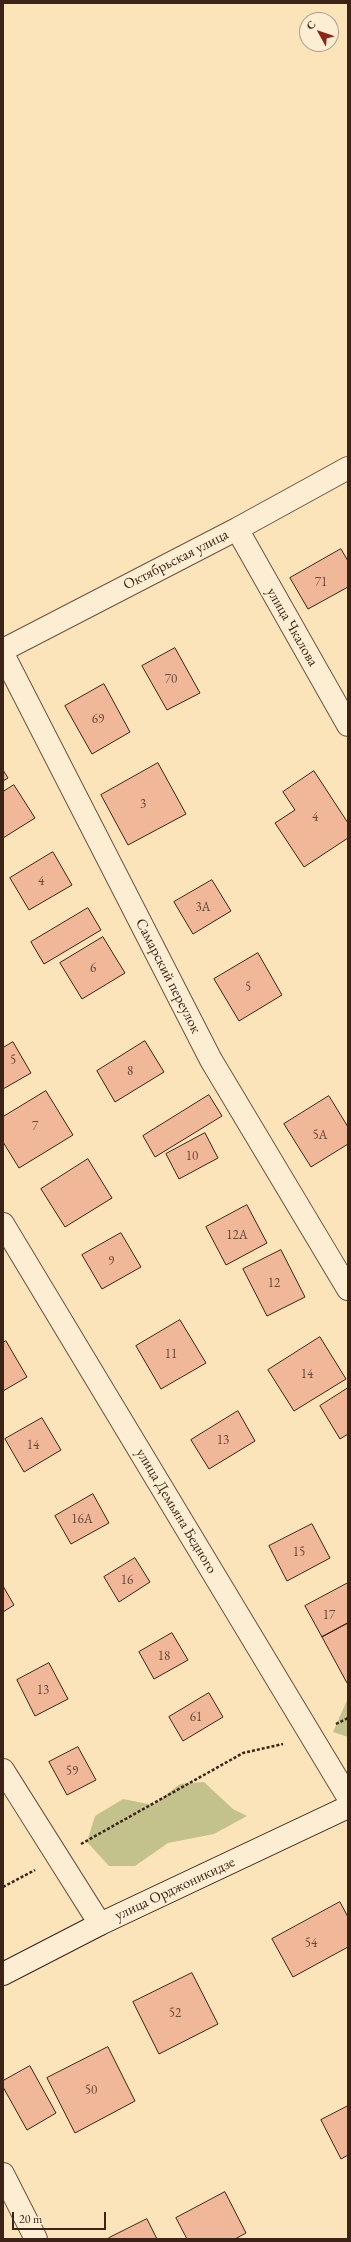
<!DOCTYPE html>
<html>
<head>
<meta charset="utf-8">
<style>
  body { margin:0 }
  #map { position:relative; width:351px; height:2242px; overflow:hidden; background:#fce4ba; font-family:"EB Garamond",serif }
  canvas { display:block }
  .frame { position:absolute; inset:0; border:4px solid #3b2317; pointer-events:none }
  .north { position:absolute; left:299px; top:12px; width:40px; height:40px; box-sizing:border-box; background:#fdedd2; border:1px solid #af9c87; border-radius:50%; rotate:310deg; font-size:11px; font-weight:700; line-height:16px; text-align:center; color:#3b2317 }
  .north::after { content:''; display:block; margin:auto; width:14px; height:18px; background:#8f2418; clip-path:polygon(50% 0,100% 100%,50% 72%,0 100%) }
  .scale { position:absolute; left:12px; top:2212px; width:94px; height:18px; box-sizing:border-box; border:2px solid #3b2317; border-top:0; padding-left:5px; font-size:12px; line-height:14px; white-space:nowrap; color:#3b2317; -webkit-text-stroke:3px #fdedd2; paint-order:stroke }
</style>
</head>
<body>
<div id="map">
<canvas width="351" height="2242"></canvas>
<div class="frame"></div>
<div class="north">С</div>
<div class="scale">20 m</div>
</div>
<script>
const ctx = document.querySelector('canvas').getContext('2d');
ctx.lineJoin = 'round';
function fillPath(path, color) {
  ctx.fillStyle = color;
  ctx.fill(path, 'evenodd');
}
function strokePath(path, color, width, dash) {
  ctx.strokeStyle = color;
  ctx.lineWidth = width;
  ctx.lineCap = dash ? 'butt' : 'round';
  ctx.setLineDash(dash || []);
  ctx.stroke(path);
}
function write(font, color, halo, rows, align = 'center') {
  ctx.font = font + ' "EB Garamond",serif';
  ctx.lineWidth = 4;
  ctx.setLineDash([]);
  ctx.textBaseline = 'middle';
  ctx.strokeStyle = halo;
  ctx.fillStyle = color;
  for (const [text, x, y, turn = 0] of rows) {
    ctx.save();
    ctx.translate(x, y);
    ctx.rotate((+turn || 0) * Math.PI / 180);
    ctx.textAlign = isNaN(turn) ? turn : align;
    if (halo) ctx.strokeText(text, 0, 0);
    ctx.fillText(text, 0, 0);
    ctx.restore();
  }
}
fillPath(new Path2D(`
  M348 1698V1737L333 1732Z
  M204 1782 233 1809 247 1816 214 1834 168 1843 135 1866H109L87 1842 95 1816 123 1799 153 1805 180 1784Z`), '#c4c28c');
const building = new Path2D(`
  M341 549 348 561V587L308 609 290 578Z
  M175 648 200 693 167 710 142 666Z
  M104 684 130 732 92 754 65 706Z
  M158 763 186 814 128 845 101 795Z
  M3 770 8 778 3 781Z
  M314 771 348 823V838L304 867 275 823 295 810 283 792Z
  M14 785 35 818 3 838V792Z
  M53 852 72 885 29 910 10 878Z
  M212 880 231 911 193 934 174 902Z
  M88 908 101 930 44 964 31 942Z
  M103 937 125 973 82 999 60 963Z
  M258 953 282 995 239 1021 214 979Z
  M145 1041 164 1072 115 1102 97 1071Z
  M13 1042 31 1073 3 1089V1048Z
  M46 1091 73 1135 19 1168 3 1142V1117Z
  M209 1095 222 1116 155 1157 143 1136Z
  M329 1096 348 1127V1144L311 1167 284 1124Z
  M205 1133 218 1158 179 1179 166 1154Z
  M88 1159 112 1198 65 1227 41 1189Z
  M247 1205 267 1243 226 1265 206 1227Z
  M121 1233 141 1267 102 1289 82 1255Z
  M281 1250 305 1297 267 1316 243 1269Z
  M180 1320 206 1363 161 1389 136 1346Z
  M320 1337 346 1379 294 1411 268 1370Z
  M6 1341 27 1377 3 1391V1343Z
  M348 1388V1434L340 1439 320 1406Z
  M238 1411 255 1441 209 1469 191 1440Z
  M42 1418 61 1450 24 1472 5 1439Z
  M93 1494 109 1523 71 1544 55 1516Z
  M312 1524 330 1558 287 1581 269 1546Z
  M135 1558 150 1582 119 1602 104 1577Z
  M348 1583V1623L322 1637 305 1606Z
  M3 1586 14 1605 3 1612Z
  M348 1623V1682L347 1683 322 1637Z
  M172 1633 188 1660 154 1679 139 1652Z
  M49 1663 68 1699 35 1716 17 1680Z
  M209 1693 223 1717 183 1741 169 1717Z
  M78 1747 96 1780 67 1795 49 1762Z
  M340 1902 348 1917V1947L293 1977 272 1939Z
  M192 1973 218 2024 159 2054 133 2002Z
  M108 2047 135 2101 75 2133 47 2078Z
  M30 2066 56 2113 27 2130 3 2087V2081Z
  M348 2106V2155L341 2159 321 2120Z
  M225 2192 246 2233 235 2239H187L176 2218Z
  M147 2219 157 2239H110L109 2238Z`);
fillPath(building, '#f1b799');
strokePath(building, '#3b2317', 1);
const minor = new Path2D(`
  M237 529 348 725
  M3 650 237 529 348 468
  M3 654 211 1060 348 1289
  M3 1770 100 1924
  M3 2174 36 2239`);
const tertiary = new Path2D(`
  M3 1224 348 1797`);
const secondary = new Path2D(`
  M3 1974 100 1924 348 1807`);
strokePath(minor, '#6b5340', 24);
strokePath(tertiary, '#6b5340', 24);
strokePath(secondary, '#3b2317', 24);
strokePath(new Path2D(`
  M336 1724 348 1718
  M81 1844 243 1753 283 1744
  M3 1887 35 1870`), '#3b2317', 2.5, [3, 2]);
strokePath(minor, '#fdedd2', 22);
strokePath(tertiary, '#fdedd2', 22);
strokePath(secondary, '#fdedd2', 22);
write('13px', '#684838', null, [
  ["71",321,582],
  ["70",171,679],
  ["69",98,719],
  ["3",143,804],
  ["4",315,817],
  ["4",41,881],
  ["3А",203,907],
  ["6",93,968],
  ["5",248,987],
  ["5",13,1060],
  ["8",130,1071],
  ["7",35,1126],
  ["5А",320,1135],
  ["10",192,1156],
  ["12А",237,1235],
  ["9",111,1261],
  ["12",274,1283],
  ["11",171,1354],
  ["14",307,1374],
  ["13",223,1440],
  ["14",33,1445],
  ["16А",82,1519],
  ["15",299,1552],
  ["16",127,1580],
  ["17",329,1615],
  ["18",164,1656],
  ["13",43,1690],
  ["61",196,1717],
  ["59",72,1771],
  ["54",311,1943],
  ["52",175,2013],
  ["50",91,2090]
]);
write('15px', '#3b2317', '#fdedd2', [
  ["Октябрьская улица",176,560,-27],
  ["улица Чкалова",292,627,60],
  ["Самарский переулок",168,976,63],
  ["улица Демьяна Бедного",176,1511,59],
  ["улица Орджоникидзе",175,1889,-25]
]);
</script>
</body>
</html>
